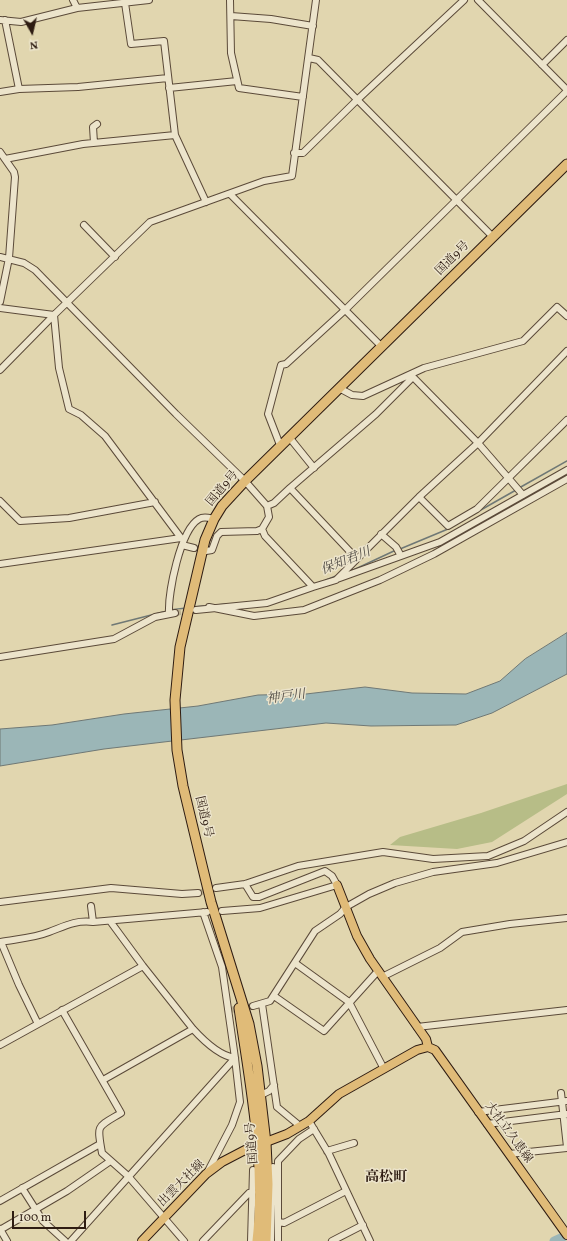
<!DOCTYPE html>
<html>
<head>
<meta charset="utf-8">
<style>
  body { margin:0 }
  #map { position:relative; width:567px; height:1241px; overflow:hidden; background:#e1d6af; font-family:Vollkorn,serif }
  canvas { display:block }
  .north { position:absolute; left:12px; top:12px; width:40px; height:40px; -webkit-text-stroke:3px #ece4cb; paint-order:stroke; rotate:172deg; font-size:11px; font-weight:700; line-height:16px; text-align:center; color:#2e1c12 }
  .north::after { content:''; display:block; margin:auto; width:14px; height:18px; background:#2e1c12; clip-path:polygon(50% 0,100% 100%,50% 72%,0 100%) }
  .scale { position:absolute; left:12px; top:1211px; width:74px; height:18px; box-sizing:border-box; border:2px solid #2e1c12; border-top:0; padding-left:5px; font-size:12px; line-height:14px; white-space:nowrap; color:#2e1c12; -webkit-text-stroke:3px #ece4cb; paint-order:stroke }
</style>
</head>
<body>
<div id="map">
<canvas width="567" height="1241"></canvas>
<div class="north">N</div>
<div class="scale">100 m</div>
</div>
<script>
const ctx = document.querySelector('canvas').getContext('2d');
ctx.lineJoin = 'round';
function fillPath(path, color) {
  ctx.fillStyle = color;
  ctx.fill(path, 'evenodd');
}
function strokePath(path, color, width, dash) {
  ctx.strokeStyle = color;
  ctx.lineWidth = width;
  ctx.lineCap = dash ? 'butt' : 'round';
  ctx.setLineDash(dash || []);
  ctx.stroke(path);
}
function write(font, color, halo, rows, align = 'center') {
  ctx.font = font + ' Vollkorn,"Noto Serif JP",serif';
  ctx.lineWidth = 3;
  ctx.setLineDash([]);
  ctx.textBaseline = 'middle';
  ctx.strokeStyle = halo;
  ctx.fillStyle = color;
  for (const [text, x, y, turn = 0] of rows) {
    ctx.save();
    ctx.translate(x, y);
    ctx.rotate((+turn || 0) * Math.PI / 180);
    ctx.textAlign = isNaN(turn) ? turn : align;
    if (halo) ctx.strokeText(text, 0, 0);
    ctx.fillText(text, 0, 0);
    ctx.restore();
  }
}
fillPath(new Path2D(`
  M567 784V794L492 842 457 849 390 845 400 837 481 813Z`), '#b7bd87');
const water = new Path2D(`
  M567 633V674L492 713 456 725 371 726 326 723 104 749 0 766V729L52 725 124 714 198 706 258 695 306 694 365 687 412 693 466 694 500 681 525 659Z`);
fillPath(water, '#9bb6b7');
strokePath(water, '#6f7875', 1);
strokePath(new Path2D(`
  M519 488 567 461
  M479 511 516 490
  M400 549 448 529
  M349 572 396 550
  M326 580 336 576
  M192 607 228 604
  M170 610 186 608
  M112 625 167 611`), '#6f7875', 1.5);
strokePath(new Path2D(`
  M554 1241 565 1236`), '#9bb6b7', 9);
strokePath(new Path2D(`
  M175 613 192 610
  M198 893 216 888
  M230 1010 253 1006`), '#bdb190', 6, [6, 3]);
const minor = new Path2D(`
  M73 0 77 8
  M230 0 231 53 239 88 303 97
  M478 0 567 90
  M125 3 131 44 164 41 175 135 206 202
  M231 16 271 19 313 26
  M0 20 21 22 77 8 149 0
  M5 20 19 89
  M309 58 318 60 493 237
  M542 65 567 40
  M169 88 237 81
  M0 92 19 89 78 87 168 78
  M94 143 93 127 97 124
  M0 152 14 172 15 177 9 258 0 302
  M294 153H303L357 100 464 0
  M5 159 83 144 175 135
  M230 194 381 346
  M84 225 115 257
  M0 257 24 263 35 270 176 414 245 481 267 506 269 517 262 529 257 531 221 532 217 536 212 550 206 551
  M0 308 54 315 59 368 69 409 81 415 105 436 181 538
  M0 370 54 315 150 222 264 181 292 176 316 0
  M411 375 478 443 523 495
  M339 388 352 395 363 396 424 368 523 341 557 307 567 316
  M289 437 314 468
  M280 445 268 414 281 365 286 364 346 309 567 91
  M290 488 376 414 413 377
  M419 497 448 526 477 509 567 420
  M0 501 20 521 69 518 155 502
  M267 506 274 503 290 488 356 558
  M262 529 265 536 313 587 336 580 419 497 478 443 567 351
  M381 534 396 547 401 556
  M182 545 194 548
  M0 564 181 538 184 539
  M337 579 440 542 567 470
  M209 607 254 616 304 610 380 580 434 554 567 479
  M196 610 267 603 313 587
  M169 614C168 593 180 530 199 519 204 516 209 518 214 519
  M0 657 114 639 155 617 175 613
  M216 888 245 884 298 866 383 852 433 859 488 856 524 841 567 812
  M0 902 111 888 182 894 198 893
  M91 906 93 922
  M222 911 260 908 337 885 332 876 325 871 259 897H253L245 884
  M203 912 222 967 235 1058 240 1102 232 1125 207 1173
  M110 921 143 966 193 1029C203 1040 220 1056 235 1058
  M0 942C16 939 34 938 49 932 65 926 75 920 93 922L207 912
  M1 942 19 985 38 1024
  M295 963 349 1002 384 1069
  M382 977 440 948 462 932 510 924 567 918
  M274 996 324 1031 378 971
  M262 1004 277 1107 300 1126
  M253 1006 270 1001 315 931 340 914 346 907 369 894 395 883 433 872 497 863 567 842
  M62 1010 121 1113C96 1128 97 1124 102 1153L128 1176 184 1241
  M417 1027 567 1010
  M0 1045 143 966
  M103 1080 193 1029
  M561 1093 567 1147
  M261 1095 269 1091 274 1085
  M478 1112 567 1101
  M309 1121 329 1154 370 1241
  M487 1124 567 1114
  M327 1151 354 1143
  M509 1154 567 1148
  M22 1188 43 1221 65 1241
  M0 1201 100 1144
  M279 1222 284 1223 346 1191
  M0 1229 7 1241
  M0 1230 67 1191 109 1162
  M71 1241 235 1058
  M203 1241 249 1193 253 1192
  M251 1241 253 1170
  M271 1241 273 1167
  M278 1241V1161L299 1139 314 1129
  M332 1241 363 1225`);
const major = new Path2D(`
  M337 885 357 936 370 959 426 1039 428 1047
  M142 1241 206 1174 222 1162 245 1150 287 1134 309 1121 339 1094 417 1050 428 1047 435 1050 567 1235`);
const highway = new Path2D(`
  M239 1008C250 1085 266 1163 257 1241
  M266 1241 268 1184 266 1143 257 1066 249 1024 211 902 202 865 183 786 177 750 175 700 180 647 205 540 214 519 222 506 245 481 567 164`);
strokePath(minor, '#5b4a39', 8);
strokePath(major, '#2e1c12', 10);
strokePath(highway, '#2e1c12', 11);
strokePath(minor, '#ece4cb', 6);
strokePath(major, '#e0bb78', 8);
strokePath(highway, '#e0bb78', 9);
write('12px', '#2e1c12', '#ece4cb', [
  ["国道9号",453,259,-45],
  ["国道9号",223,489,-50],
  ["国道9号",203,817,77],
  ["大社立久恵線",508,1133,54],
  ["国道9号",253,1143,-95],
  ["出雲大社線",182,1184,-45]
]);
write('italic 13px', '#4f4a44', '#ece4cb', [
  ["保知君川",346,562,-22],
  ["神戸川",286,698,-8]
]);
write('bold 14px', '#2e1c12', '#ece4cb', [
  ["高松町",386,1178]
]);
</script>
</body>
</html>
